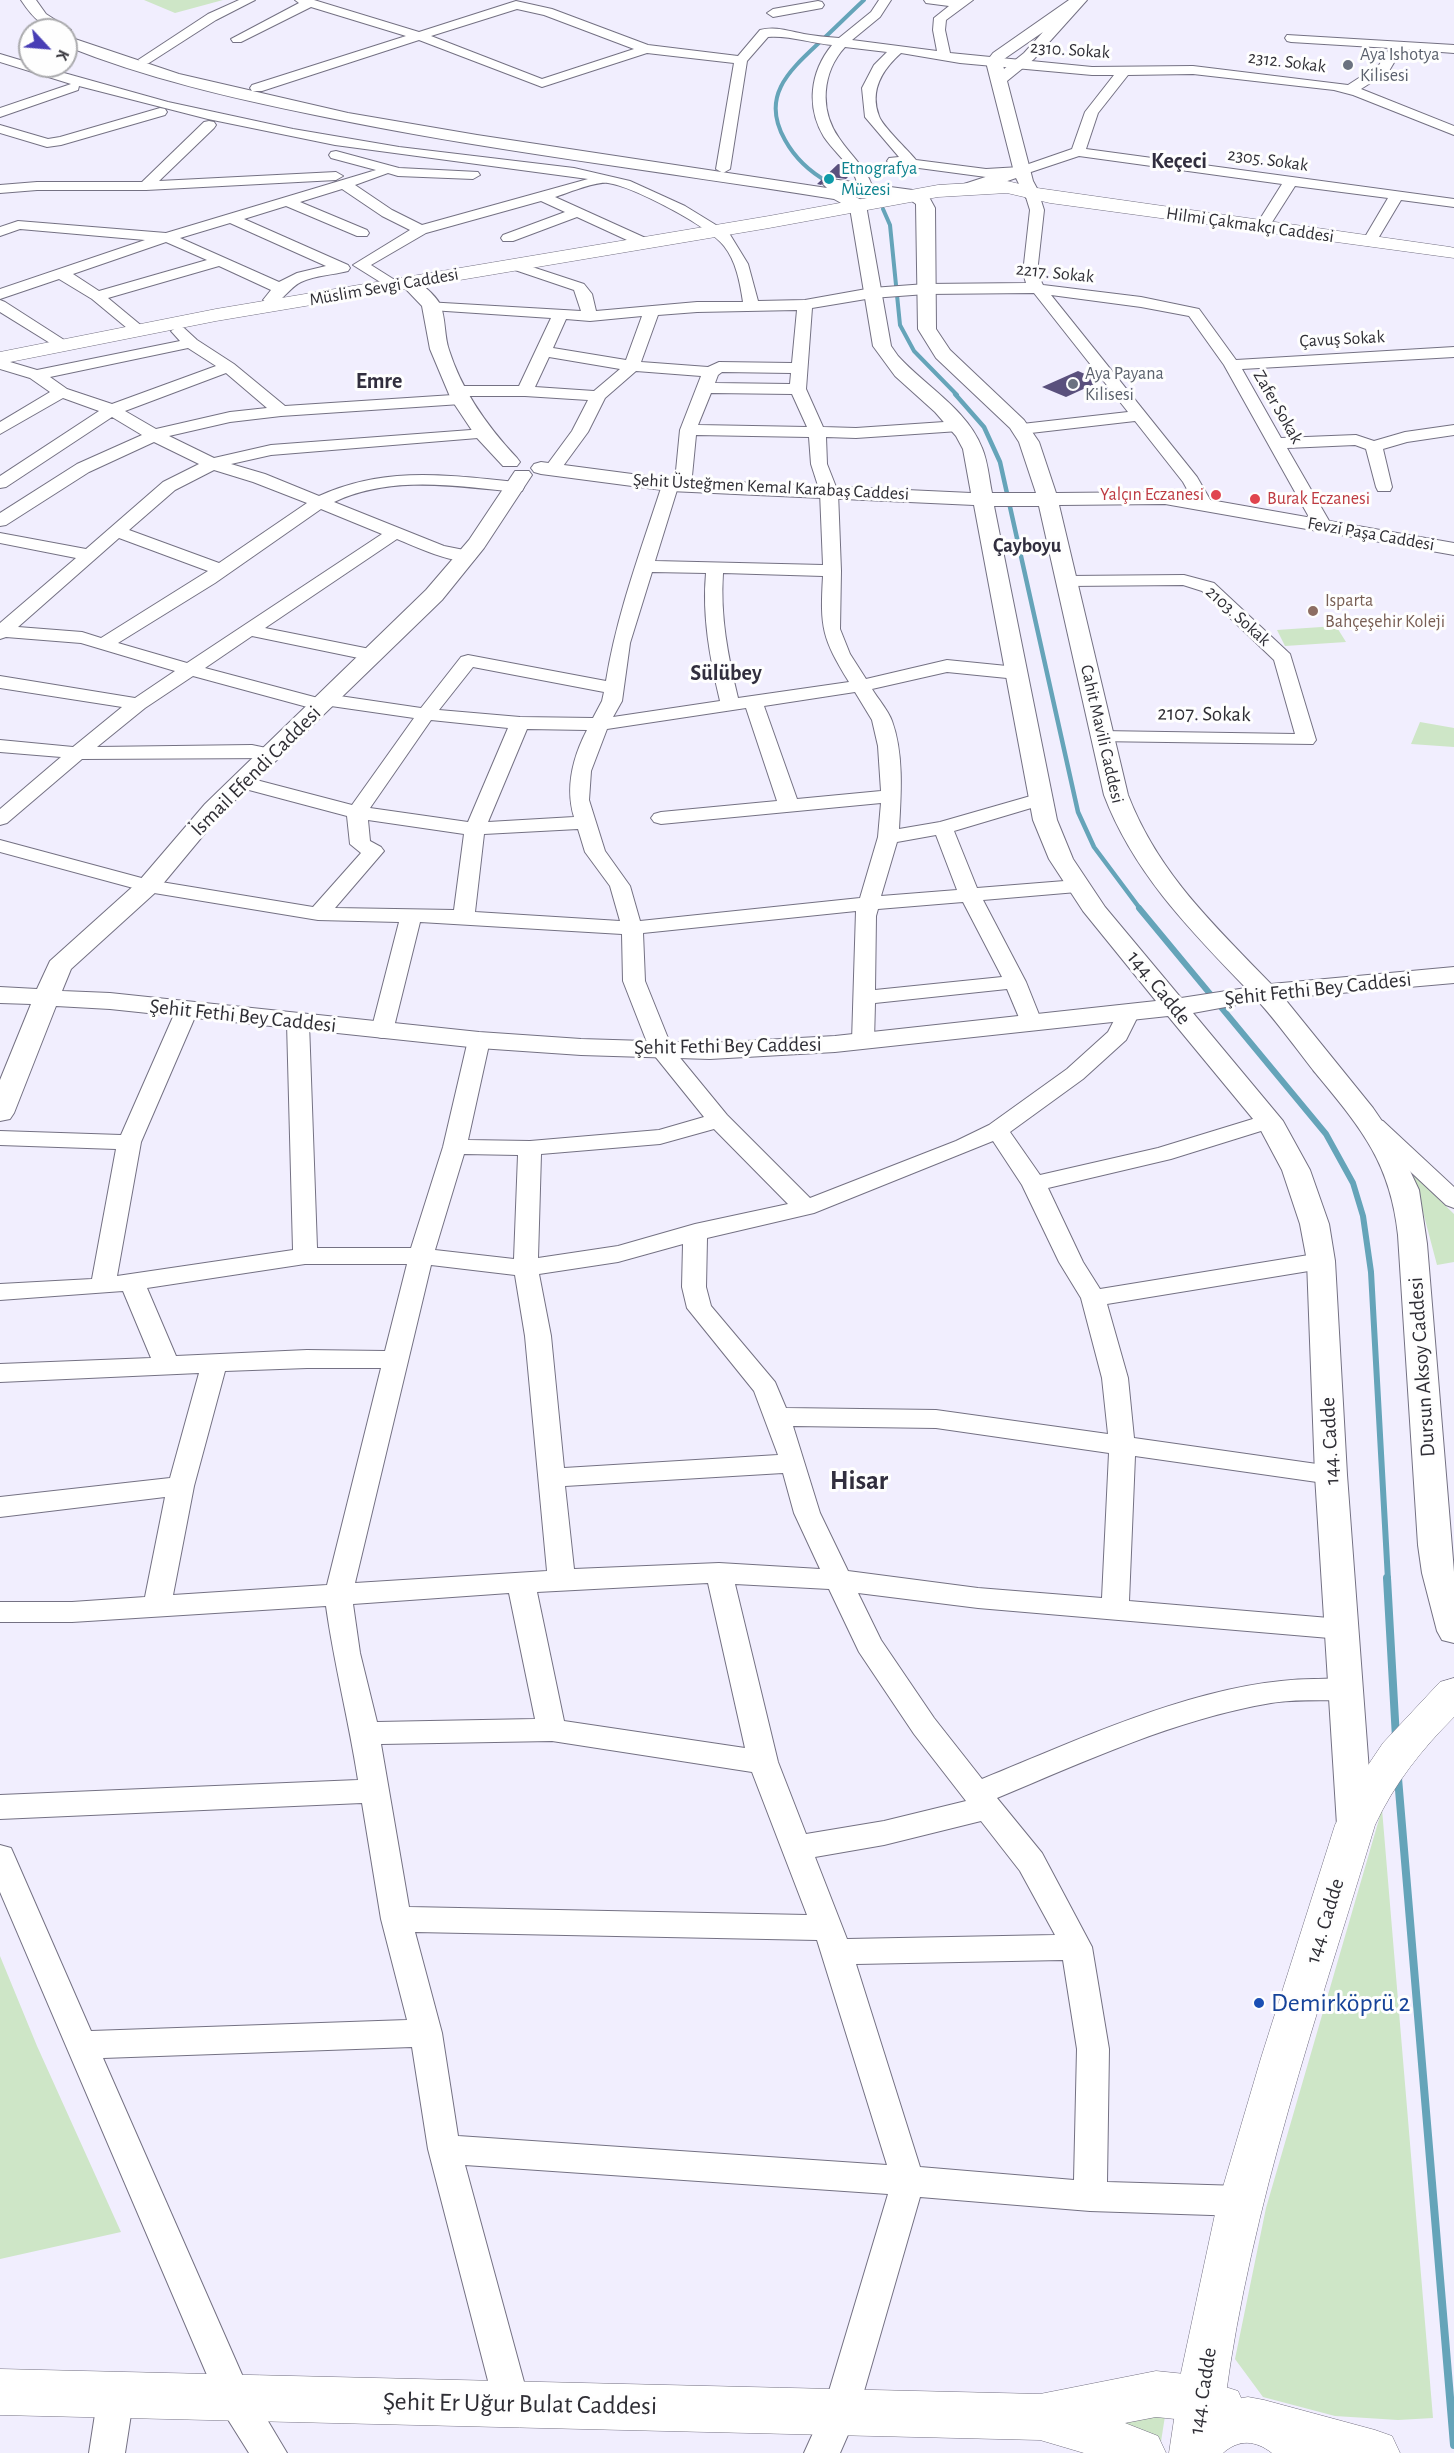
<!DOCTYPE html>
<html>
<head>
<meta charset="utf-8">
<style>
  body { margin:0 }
  #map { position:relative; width:1454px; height:2453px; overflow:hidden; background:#f1eefe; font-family:"Alegreya Sans",sans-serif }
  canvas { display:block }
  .north { position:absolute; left:18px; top:18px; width:60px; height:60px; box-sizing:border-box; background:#fefefe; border:2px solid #ababae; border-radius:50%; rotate:116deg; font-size:16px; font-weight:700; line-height:24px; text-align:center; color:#2f2e35 }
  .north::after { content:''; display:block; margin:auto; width:21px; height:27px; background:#483eb5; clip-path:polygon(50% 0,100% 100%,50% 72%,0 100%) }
</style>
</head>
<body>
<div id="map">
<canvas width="1454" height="2453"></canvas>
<div class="north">K</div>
</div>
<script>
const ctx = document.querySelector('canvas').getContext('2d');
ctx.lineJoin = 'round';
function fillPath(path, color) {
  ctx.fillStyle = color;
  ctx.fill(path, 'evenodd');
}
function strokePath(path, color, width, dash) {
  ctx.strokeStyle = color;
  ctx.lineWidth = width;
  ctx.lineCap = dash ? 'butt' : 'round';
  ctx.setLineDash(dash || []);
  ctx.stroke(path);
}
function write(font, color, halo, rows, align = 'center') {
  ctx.font = font + ' "Alegreya Sans",sans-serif';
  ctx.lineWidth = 6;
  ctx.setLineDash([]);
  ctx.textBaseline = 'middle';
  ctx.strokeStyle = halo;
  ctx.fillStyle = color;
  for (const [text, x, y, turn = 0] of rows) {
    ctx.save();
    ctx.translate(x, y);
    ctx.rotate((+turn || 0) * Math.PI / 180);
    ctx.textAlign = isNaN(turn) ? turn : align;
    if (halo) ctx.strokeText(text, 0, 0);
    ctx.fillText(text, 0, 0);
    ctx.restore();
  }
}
fillPath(new Path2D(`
  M144 0H223L175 13Z
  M1336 626 1346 642 1285 646 1277 630Z
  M1420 722 1454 728V747L1411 744Z
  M1413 1174 1454 1214V1262L1437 1265Z
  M1382 1809 1433 2418 1398 2420 1335 2416 1263 2397 1235 2359 1266 2208Z
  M0 1956 37 2046 121 2232 0 2259Z
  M1165 2416 1160 2448 1087 2417Z`), '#cee6c7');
strokePath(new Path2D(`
  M828 182C810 172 795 158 785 140 760 96 789 71 820 42 835 28 849 14 864 0
  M883 209 890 225 900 325 914 351 957 395`), '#65a4b9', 4);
strokePath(new Path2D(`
  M955 394 984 427 1000 462 1078 812 1094 847 1141 910`), '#65a4b9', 4.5);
strokePath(new Path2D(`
  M1139 908 1326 1134 1353 1183 1363 1216 1371 1272 1388 1580`), '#65a4b9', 6);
strokePath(new Path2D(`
  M1387 1578 1396 1738
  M1398 1778 1454 2445`), '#65a4b9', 8);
fillPath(new Path2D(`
  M838 164 845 165 851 174 846 179 831 177 821 185 817 184Z
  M1078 371 1101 381 1066 397 1042 387Z`), '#5a507d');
const minor = new Path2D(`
  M239 0H255L216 20 149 63 144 64 138 60 208 14Z
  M295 0H314L419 32 516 1 552 9 648 45 738 56 760 30C776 26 788 31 804 34 815 36 827 37 839 38L871 12 879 0H891L880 17 852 40 937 51 933 30 934 18 949 6 926 3 924 0H973L946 20 945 30 950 53 1092 67 1193 66 1348 85 1379 65 1390 48 1291 42 1287 41 1285 38 1287 35 1454 45V53L1402 49 1389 71 1361 89 1454 126V135L1353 95 1334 90 1193 74 1128 75 1098 113 1086 149 1454 199V207L1401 200 1376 242 1369 246 1362 242 1388 198 1295 186 1267 230 1262 231 1255 227 1282 184 1079 156 1022 175 986 177 889 164 887 161 889 158 899 157 865 117 862 88 874 65 887 52 845 47C822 72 819 110 839 138 851 156 866 167 873 188L871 191H861C857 184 856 176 851 170 843 158 832 149 824 137 806 107 810 72 832 45 811 43 788 35 768 37L747 61 730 169 723 173 716 169 734 63 647 53 542 87 419 40 262 91H252L250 88 252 85 406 36 311 7 241 42H233L231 39 299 3ZM517 9 544 15 634 49 542 79 431 36ZM901 53 960 63 1092 75H1114L1085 112 1072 149 1020 167 986 169 916 160C908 150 882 126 879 116 869 90 883 69 901 53Z
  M818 1 822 2 824 5 822 8 773 17 767 13 773 9Z
  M0 54 30 63V66H39L168 102 293 129 399 147 574 168 630 181 685 206 729 233 748 264 758 301 805 300 872 288 926 284 1026 283 1023 273 1030 210 1025 194 1032 190 1039 194 1044 210 1037 273 1043 285 1141 297 1199 309 1236 360 1454 347V357L1242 369 1281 438 1356 435 1374 441 1405 432 1454 425V435L1407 442 1383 449 1392 487 1390 491H1378L1376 487 1366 449 1355 445 1287 448 1332 526 1329 530H1317L1314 526 1224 365 1189 316 1141 307 1051 295 1197 477 1212 503 1209 507H1197L1183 482 1135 421 1022 434 1016 432 1014 429 1016 426 1022 424 1128 412 1034 293 926 294 872 298 812 308 806 389 823 427 856 428 959 421 967 426 959 431 856 438 826 437 827 464 838 492 841 571 840 629 850 654 866 679 947 660 1017 667 1024 669 1026 673 1024 677 1017 679 947 672 872 689C878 699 888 710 892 721 904 754 901 795 899 829L940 822 1041 793 1048 795 1051 799 1048 803 954 831 977 888 1077 880 1084 882 1087 886 1084 890 1077 892 983 900 1026 982 1042 1022 1039 1027 1031 1029 1023 1027 1007 989 875 1003 874 1041 871 1046 863 1048 855 1046 852 1041 856 911 643 933 645 981 672 1048 727 1115 810 1198 956 1141 989 1125 1067 1069 1108 1032 1121 1007 1129 1005 1137 1007 1140 1012 1126 1040 1083 1079 1010 1132 1040 1175 1158 1148 1269 1114 1277 1116 1280 1121 1277 1126 1171 1159 1048 1188 1083 1262 1100 1289 1321 1253 1330 1255 1333 1261 1330 1267 1321 1269 1107 1304 1128 1378 1134 1438 1331 1466 1340 1468 1344 1475 1340 1482 1331 1484 1135 1456 1129 1601 1341 1619 1351 1622 1355 1629 1351 1636 1341 1639 978 1608 858 1593 881 1640 934 1718 982 1779C1083 1738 1205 1680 1314 1679 1328 1679 1342 1677 1355 1681L1359 1689 1355 1697 1345 1700C1321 1701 1296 1699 1271 1703 1176 1719 1086 1761 997 1798L1042 1853 1092 1947 1109 2049 1107 2182 1241 2186 1253 2191 1258 2201 1253 2211 1241 2216 1090 2211 920 2197 858 2412 840 2453H804L823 2411 888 2194 465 2165 530 2404 524 2416 512 2421 500 2416 494 2404 428 2149 412 2047 103 2058 247 2386 287 2453H249L222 2410 0 1892V1845L11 1848 15 1857 91 2031 407 2020 381 1919 362 1803 0 1819V1795L358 1780C349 1721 334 1664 326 1606L72 1622H0V1602H72L145 1597 165 1497 0 1517V1497L170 1478 199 1373 0 1382V1364L151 1358 123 1291 0 1300V1284L92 1279 116 1149 0 1145V1131L121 1135 176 1010 179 1005 187 1003 195 1005 198 1010 141 1142 117 1276 293 1250 287 1023 290 1018 298 1016 306 1018 309 1023 317 1248H411L443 1147 468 1040 471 1035 479 1033 487 1035 490 1040 468 1140 530 1141 659 1130 704 1117 650 1050 623 981 622 934 420 922 393 1031 390 1036 382 1038 374 1036 371 1031 399 922 318 920 148 892 0 852V840L149 880 313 907 361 853 350 844 347 816 234 786 231 782 234 778 241 776 352 805 414 718 331 706 322 711 193 676 145 708 97 747 252 745 276 750 279 754 276 758 82 759 7 823 0 825V809L61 757 0 752V740L73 747 122 707 0 688V676L135 698 175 671 81 643 6 637 0 639V623L76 558 0 543V533L86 549 163 482 199 464 154 442 89 472 6 525 0 526V513L77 464 142 435 112 417 6 487 0 488V476L99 411 63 398 0 434V422L50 392 30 378 0 369V359L37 370 180 341 171 331 179 326 184 328 197 340 234 364 285 406 453 395 450 391 458 386H519L551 318 431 310 426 308 423 305 426 302 581 311 574 290 509 268 507 265 514 261 584 284 592 294 596 311 697 302H743C740 282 736 261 724 246 709 226 632 186 608 183 596 181 568 193 555 197L650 240 652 243 650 246H640L577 217 513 241H503L501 238 503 235 565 212 541 201 426 233 371 265 398 282 401 285 393 290 353 265 410 230 382 216 342 189 300 202 367 230 369 233 367 236H357L286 206 244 219 348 265 350 268 348 271C333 275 316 275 301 282 290 287 282 302 271 305L263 300 271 290 219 266 108 298 143 327 146 330 143 333H133L92 299 59 279 0 299V289L145 240 20 229 0 236V227L18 221 166 233 376 170 331 158 329 155 331 152 336 151 399 168 478 172 480 175 473 179 398 176 388 173 355 185 392 210 422 225 588 179 335 145 208 119 79 86 78 90 0 117V108L71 84 0 62ZM230 223 326 266 297 273 279 282 180 238ZM166 242 207 260 99 291 73 274ZM797 310 792 363 719 362 708 367 641 362 658 315 697 312ZM642 316 626 360 553 348 566 319 590 321ZM188 348 216 366 112 404 67 389 50 377ZM549 357 620 369 594 391 535 387ZM636 371 701 376 680 430 675 481H664L662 485C641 550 617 613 606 681L468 655 461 657 421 708 326 694 318 698 205 668 252 636 373 661 380 659 382 655 380 651 265 628 397 539C417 547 453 565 474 560L477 556 474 552 444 546 334 502C392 475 455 486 516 492L522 491 524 487 522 483 516 482C446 475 385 466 319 496L265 474 231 464 271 455 490 437 492 434 490 431 484 429 271 445 214 458 169 436 230 422 281 416 461 404 467 402 469 399 467 396H525L588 400 572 431 544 469 552 474 558 473 588 432 605 398ZM722 372 791 373 790 384 715 383 718 375ZM226 373 267 408 230 412 156 429 125 411ZM711 393 792 394 807 427 698 425ZM696 435 809 437 811 464 820 492 823 565 655 561 677 490H689L691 486ZM214 470 253 482 307 503 219 563 129 530 175 490ZM321 509 382 534 187 663 118 643 215 583ZM119 538 208 571 101 638 82 632 18 627ZM652 572 706 573C702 616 710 659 720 701L613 717 622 701 630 643ZM723 573 823 576C820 628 822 638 849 682L738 698C728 657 720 616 723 573ZM473 667 604 692 602 701 593 718 520 717 439 710ZM855 692 872 720 878 746 881 791 797 799 764 706ZM746 708 777 801 661 812 654 814 651 818 654 822 661 824 881 803 878 837 860 898 640 921 630 886 605 851 589 800 591 771 607 729ZM431 720 508 728 468 822 370 808ZM527 729 587 730C573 757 565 787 574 817L488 822ZM368 820 464 834 454 910 335 908 384 851 381 847 370 841ZM578 829 585 852 610 886 620 921 475 912 484 834ZM936 835 957 890 881 896 897 842ZM963 902 1002 977 875 990 876 916 878 909ZM714 1129 788 1204 695 1224 618 1246 538 1258 541 1154 660 1144ZM993 1141 1022 1185 1059 1262 1081 1298 1102 1378 1108 1434 936 1410 786 1408 775 1382 711 1306 706 1287 707 1238 814 1213ZM464 1154 518 1155 514 1259 435 1250ZM683 1244 682 1287 687 1308 754 1391 778 1455 564 1468 551 1336 539 1274 618 1262ZM305 1264H407L385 1351 307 1350 176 1356 147 1288ZM431 1265 515 1275 525 1336 547 1571 355 1583ZM307 1368H381L327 1585 173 1595 194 1486 225 1371ZM793 1426 936 1428 1109 1453 1102 1598 978 1588 848 1571 820 1513ZM783 1473 794 1513 820 1569 719 1563 574 1569 565 1486ZM708 1583 745 1748 564 1721 537 1592ZM735 1584 829 1589 859 1652 914 1734 966 1801 884 1821 806 1834 778 1762ZM509 1593 535 1719 377 1722 360 1653 353 1604ZM552 1741 752 1772 807 1915 409 1907 381 1744ZM981 1821 1020 1871 1055 1935 847 1939 815 1857 884 1845ZM415 1932 817 1940 887 2165 458 2136 442 2033ZM1063 1960 1077 2049 1074 2180 920 2167 856 1964Z
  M160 108 165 109 167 112 165 115 61 145 47 147 0 133V125L48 139 60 137Z
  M209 121 214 122 216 125 214 128 159 181 336 172 343 176 336 180 146 190H37L0 193V185L37 182H142L204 122Z
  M0 300 5 302 72 345 64 350 58 348 0 312Z
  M1184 575 1214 583 1290 654 1316 740 1313 744 1094 741 1091 737 1094 733 1101 731 1295 734 1274 660 1202 591 1183 585 1068 586 1062 585 1059 581 1062 577 1068 576Z
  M1375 1119 1383 1121 1454 1187V1208L1446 1205 1367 1131 1363 1126 1367 1121Z
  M116 2379 128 2383 134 2395 125 2453H89L98 2395 104 2383Z`);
const tertiary = new Path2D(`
  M21 0H36L46 14 71 30 66 34V30C44 30 33 18 21 0Z
  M1069 0H1087L1034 59 1007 81 1033 181 1040 194 1038 198H1026L1016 178 976 192H964L962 188 964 184 1013 168 986 62 993 53ZM1043 32 1024 53 1004 69 1002 62 1004 59Z
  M66 36 179 74 348 113 477 135 827 188 823 184 831 179 920 191 929 197 935 208 936 329 950 350 1024 420 1039 442 1056 493 1165 492 1454 543V555L1165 504 1059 505 1128 795C1158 873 1214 925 1271 984L1454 967V983L1284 998 1373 1108 1397 1143 1419 1190 1427 1244 1454 1572V1643L1442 1640 1437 1631 1422 1573 1418 1545 1398 1235C1390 1160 1359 1126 1313 1070 1295 1047 1278 1023 1258 1001L1193 1013 1283 1121 1310 1170 1329 1224 1335 1261 1347 1475 1373 1825 1367 1835 1355 1839 1343 1835 1337 1825 1315 1475 1307 1261 1300 1224 1282 1170 1258 1125 1168 1016 835 1052 710 1059 581 1055 479 1048 110 1009 56 1006 14 1113 10 1119 0 1121V1080L31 1004 0 1003V987L37 989 50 961 139 881 205 804 426 590 469 540 515 471H529L532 475 484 548 442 600 221 814 157 891 71 969 62 991 110 993 479 1032 581 1039 710 1043 835 1036 1156 1001 1083 911 1049 859 1033 820 974 505 670 491 541 474 534 472 531 468 534 464 541 462 670 479 971 493 963 449 956 436 935 412 895 376 873 346 850 208 834 199C661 171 487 151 315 115 231 98 146 78 66 46ZM840 190 909 199 916 204 918 329 936 358 1010 428 1019 442 1036 493H992C989 479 988 462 982 448 967 409 925 386 898 356L891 346 866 205 864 201ZM994 506H1039L1104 795C1133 872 1189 929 1246 988L1181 998 1105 907 1073 859 1057 820Z
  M409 278C419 280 435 295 440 304 446 318 444 336 449 350 462 391 487 426 517 458L520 462 517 466H503L477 438 451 399 430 349 422 306 400 283 403 279Z`);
const secondary = new Path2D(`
  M1007 181 1037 188 1450 247 1454 248V258L1050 203 1007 193 938 197 769 228 216 321 0 364V352L216 309 769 216 938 185Z
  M0 2369 1040 2394 1156 2371 1185 2374 1238 2391 1245 2407 1238 2423 1221 2430 1185 2420 1156 2417 1125 2423 1158 2436 1166 2453H1084L1040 2440 0 2415Z`);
const primary = new Path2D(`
  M1454 1678V1717C1422 1749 1394 1784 1375 1825 1318 2014 1251 2204 1225 2401L1248 2397 1264 2400 1375 2430 1392 2436 1400 2453H1272C1255 2440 1239 2439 1223 2453H1169L1181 2373 1215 2214 1261 2058 1335 1825 1360 1777 1383 1743 1440 1682Z`);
strokePath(minor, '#747183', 2);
strokePath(tertiary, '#747183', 2);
strokePath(secondary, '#747183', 1);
strokePath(primary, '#747183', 1);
fillPath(minor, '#fff');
fillPath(tertiary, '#fff');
fillPath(secondary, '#fff');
fillPath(primary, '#fff');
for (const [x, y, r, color] of [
  [1348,65,6,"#6b7280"],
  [829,179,6,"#0f9aa8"],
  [1073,384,6,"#6b7280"],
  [1216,495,6,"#e0444e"],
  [1255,499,6,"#e0444e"],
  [1313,611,6,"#8d6e63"],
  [1259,2003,6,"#1a4fb4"]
]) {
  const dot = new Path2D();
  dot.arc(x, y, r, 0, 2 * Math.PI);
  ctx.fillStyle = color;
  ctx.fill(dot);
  strokePath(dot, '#fefefe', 2);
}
write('18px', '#2f2e35', '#fefefe', [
  ["2310. Sokak",1070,50,4],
  ["2312. Sokak",1287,62,7],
  ["2305. Sokak",1268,160,8],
  ["Hilmi Çakmakçı Caddesi",1250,225,8],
  ["2217. Sokak",1055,273,6],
  ["Müslim Sevgi Caddesi",384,287,-10],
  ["Çavuş Sokak",1342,339,-3],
  ["Zafer Sokak",1278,407,60],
  ["Şehit Üsteğmen Kemal Karabaş Caddesi",771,487,3],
  ["Fevzi Paşa Caddesi",1371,534,10],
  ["2103. Sokak",1238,616,42],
  ["Cahit Mavili Caddesi",1102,734,77]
]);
write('18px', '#5b616d', '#fefefe', [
  ["Aya Ishotya",1360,55],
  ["Kilisesi",1360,76],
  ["Aya Payana",1085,374],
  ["Kilisesi",1085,395]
], 'left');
write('18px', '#0d838f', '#fefefe', [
  ["Etnografya",841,169],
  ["Müzesi",841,190]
], 'left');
write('18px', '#be3a42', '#fefefe', [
  ["Yalçın Eczanesi",1204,495],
  ["Burak Eczanesi",1267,499,"left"]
], 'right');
write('18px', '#785e54', '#fefefe', [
  ["Isparta",1325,601],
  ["Bahçeşehir Koleji",1325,622]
], 'left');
write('bold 20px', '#312e3e', '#fefefe', [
  ["Çayboyu",1027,546]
]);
write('21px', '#2f2e35', '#fefefe', [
  ["2107. Sokak",1204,714,1],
  ["İsmail Efendi Caddesi",256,771,-45],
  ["144. Cadde",1159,988,51],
  ["Şehit Fethi Bey Caddesi",1318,989,-6],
  ["Şehit Fethi Bey Caddesi",243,1016,6],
  ["Şehit Fethi Bey Caddesi",728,1046,-1],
  ["Dursun Aksoy Caddesi",1422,1367,-94],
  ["144. Cadde",1330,1441,-93],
  ["144. Cadde",1325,1921,-73],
  ["144. Cadde",1203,2391,-81]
]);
write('bold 22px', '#312e3e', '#fefefe', [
  ["Keçeci",1179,161],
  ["Emre",379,381],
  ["Sülübey",726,673]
]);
write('26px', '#164399', '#fefefe', [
  ["Demirköprü 2",1271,2003]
], 'left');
write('26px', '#2f2e35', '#fefefe', [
  ["Şehit Er Uğur Bulat Caddesi",520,2404,1]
]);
write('bold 27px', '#312e3e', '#fefefe', [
  ["Hisar",859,1481]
]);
</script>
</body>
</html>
